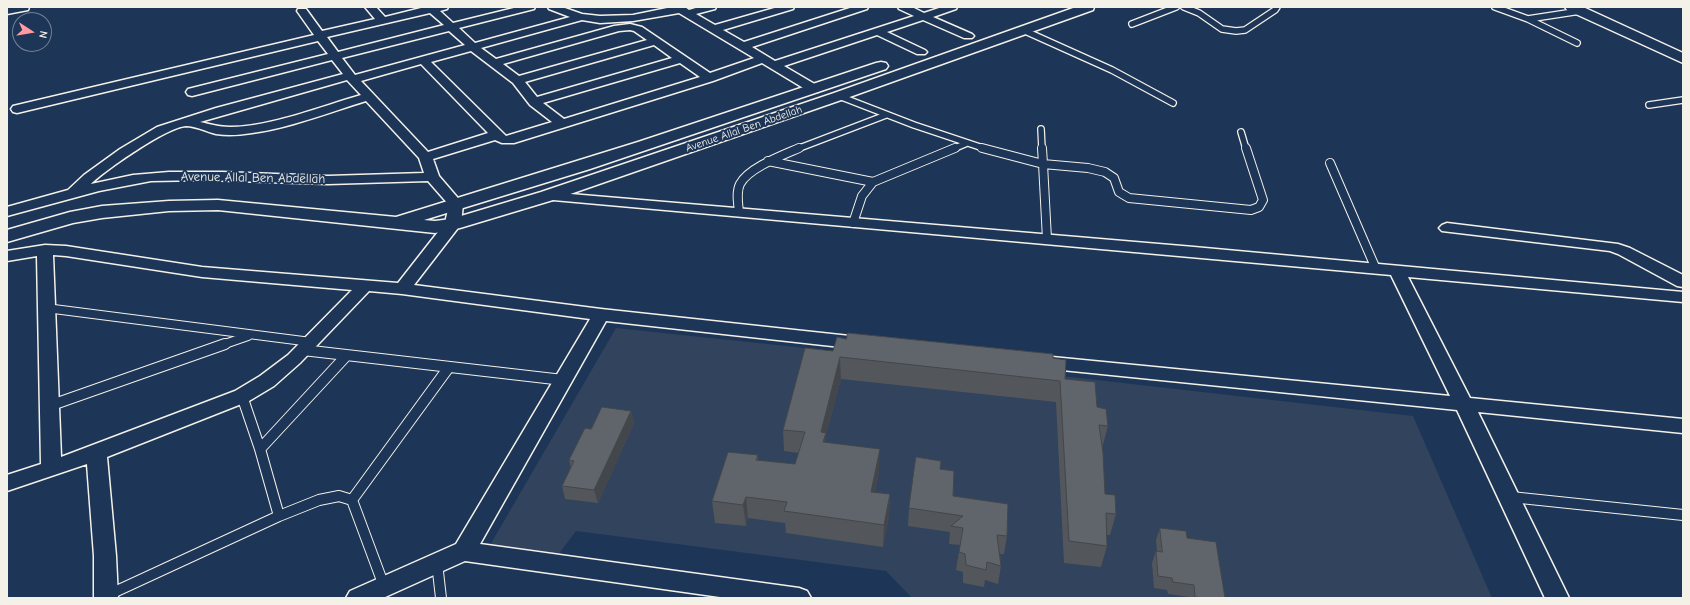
<!DOCTYPE html>
<html>
<head>
<meta charset="utf-8">
<style>
  body { margin:0 }
  #map { position:relative; width:1690px; height:605px; overflow:hidden; background:#1d3557; font-family:"Comic Neue",sans-serif }
  canvas { display:block }
  .frame { position:absolute; inset:0; border:8px solid #f4f1e8; pointer-events:none }
  .north { position:absolute; left:12px; top:12px; width:40px; height:40px; box-sizing:border-box; background:#1d3557; border:1px solid #738091; border-radius:50%; rotate:102deg; font-size:11px; font-weight:700; line-height:16px; text-align:center; color:#f4f1e8 }
  .north::after { content:''; display:block; margin:auto; width:14px; height:18px; background:#ff9aa2; clip-path:polygon(50% 0,100% 100%,50% 72%,0 100%) }
</style>
</head>
<body>
<div id="map">
<canvas width="1690" height="605"></canvas>
<div class="frame"></div>
<div class="north">N</div>
</div>
<script>
const ctx = document.querySelector('canvas').getContext('2d');
ctx.lineJoin = 'round';
function fillPath(path, color) {
  ctx.fillStyle = color;
  ctx.fill(path, 'evenodd');
}
function strokePath(path, color, width, dash) {
  ctx.strokeStyle = color;
  ctx.lineWidth = width;
  ctx.lineCap = dash ? 'butt' : 'round';
  ctx.setLineDash(dash || []);
  ctx.stroke(path);
}
function write(font, color, halo, rows, align = 'center') {
  ctx.font = font + ' "Comic Neue",sans-serif';
  ctx.lineWidth = 4;
  ctx.setLineDash([]);
  ctx.textBaseline = 'middle';
  ctx.strokeStyle = halo;
  ctx.fillStyle = color;
  for (const [text, x, y, turn = 0] of rows) {
    ctx.save();
    ctx.translate(x, y);
    ctx.rotate((+turn || 0) * Math.PI / 180);
    ctx.textAlign = isNaN(turn) ? turn : align;
    if (halo) ctx.strokeText(text, 0, 0);
    ctx.fillText(text, 0, 0);
    ctx.restore();
  }
}
fillPath(new Path2D(`
  M616 328 948 363 1413 416 1492 598H912L886 571 576 531 558 555 490 545Z`), '#31435d');
const serviceFar2 = new Path2D(`
  M1184 7 1199 13 1222 29 1236 31 1245 30 1275 10 1277 7
  M1495 7 1528 19 1580 11
  M1528 19 1577 43
  M1132 24 1176 7
  M1023 30 1112 70 1173 103
  M839 96 914 125 986 149
  M1649 105 1683 100
  M1041 129 1042 149
  M1241 132 1246 149
  M797 149 886 115
  M953 149 967 143`);
const serviceFar1 = new Path2D(`
  M982 148 1043 164 1047 239
  M1042 148 1043 164 1088 168 1105 172 1114 178 1119 192 1129 198 1251 210 1259 207 1263 200 1246 148
  M768 161 873 182
  M1330 163 1376 269
  M739 212C738 203 736 192 740 184 748 168 783 155 799 148
  M853 223 862 196 873 182 955 148
  M46 308 311 342
  M222 345 248 336`);
const service = new Path2D(`
  M303 350 563 380
  M242 396 260 449 279 516
  M49 406 225 344
  M260 449 347 355
  M1511 497 1683 515
  M437 563 441 598
  M384 586 352 500 449 367
  M108 595 279 516 319 500 339 496 352 500`);
const minor = new Path2D(`
  M365 7H376L385 17 425 7H448L447 9 440 11 453 23 518 7H535L534 9 459 28 475 43 570 17 549 9 548 7H562L582 14 600 16 633 15 672 7H685L689 10 699 7H716L715 9 696 14 715 25 778 7H794L793 9 723 30 744 42 853 7H868L867 9 752 47 775 61 914 16 899 9 898 7H912L924 13 942 7H957L956 9 933 17 972 34 974 36 972 38H964L923 20 887 32 925 50 927 52 925 54H917L877 35 784 66 818 86 820 89 818 92H810L762 63 713 81 514 143H502L495 140 433 159 439 176 463 204 461 224 414 285 601 309 859 337 865 339 868 343 865 347 859 349 606 321 480 544 799 588 807 591 811 598H727L465 561 383 598H346L350 591 456 544 590 319 402 294 369 291 300 363 274 386 249 401 107 457 116 556 118 598H94V556L87 464 7 491V475L41 464 37 256 7 261V251L45 245 66 246 202 267 398 283 445 223 449 205 428 181 328 184 205 180 151 181 99 191 7 216V207L68 190 84 175 120 149 157 127 216 108 343 74 332 60 192 96 188 95 186 92 188 89 328 54 318 41 17 113 13 112 11 109 13 106 314 35 297 11 298 9H306L322 31 375 19ZM430 13 444 25 338 52 327 37ZM679 13 754 58 710 73 642 27 630 24 614 26 496 59 481 48 582 20 600 23 633 21ZM630 30 634 31 647 40 519 76 503 64 619 31ZM449 31 465 45 355 75 342 58ZM654 45 672 58 537 97 525 82ZM471 51 513 83 530 105 552 122 506 136 431 62ZM680 63 700 77 564 119 543 103ZM421 64 488 133 428 152 361 81ZM347 80 361 95C322 106 270 127 230 127 219 127 210 124 200 122ZM366 101 419 158 424 173 328 176 222 172H169L133 175 91 184C105 170 167 127 186 126 196 126 207 132 216 134 228 136 240 135 252 133 290 128 330 112 366 101ZM53 255 66 256 202 277 352 290 288 355 260 376 235 391 61 457Z
  M547 192 1194 247 1683 292V302L1408 277 1470 398 1683 419V433L1478 412 1569 598H1545L1457 410 1042 368 1036 366 1033 362 1036 358 1042 356 1450 396 1391 275 542 199 540 196 542 193Z
  M1447 223 1618 244 1630 248 1683 275V287L1677 286 1618 254 1610 251 1442 231 1439 228 1442 225Z`);
const tertiary = new Path2D(`
  M7 7H29L28 10 7 14Z
  M1076 7H1094L1093 10 844 99 553 200 460 228 435 233 218 210 169 211 102 218 73 223 7 242V230L70 212 102 206 169 201 218 200 396 217 638 142 876 63 881 62 886 63 888 66 886 69 590 169 424 220 435 221 451 219 541 192 834 93Z`);
const secondary = new Path2D(`
  M1565 7H1583L1683 53V63L1567 10Z`);
strokePath(serviceFar2, '#f4f1e8', 8);
strokePath(serviceFar1, '#f4f1e8', 10);
strokePath(service, '#f4f1e8', 12);
strokePath(minor, '#f4f1e8', 3);
strokePath(tertiary, '#f4f1e8', 3);
strokePath(secondary, '#f4f1e8', 3);
strokePath(serviceFar2, '#1d3557', 5.5);
strokePath(serviceFar1, '#1d3557', 8);
strokePath(service, '#1d3557', 10);
fillPath(minor, '#1d3557');
fillPath(tertiary, '#1d3557');
fillPath(secondary, '#1d3557');
fillPath(new Path2D(`
  M846 339 1053 358 1065 379 1097 407 1108 426 1102 448 1105 494 1116 514 1110 535H1107V546L1101 567 1064 563 1056 402 841 379 826 435V443L879 471 875 492 890 494 889 516 883 547 786 533 785 523 748 518 746 526 715 523 712 501 758 455V461L795 464 799 453 784 451 783 430 833 351Z
  M631 411 634 423 598 503 565 499 562 486 571 468 569 460 591 429Z
  M940 469 953 496 1007 536 1004 554H1000L1001 566 998 584 985 580 984 587 963 583V572L956 570 960 545 949 544 950 532 908 526 909 508Z
  M1160 528 1187 538 1225 598H1189V597L1168 594 1167 590 1154 588 1152 563 1156 551H1157L1156 540Z`), '#53575c');
fillPath(new Path2D(`
  M840 357 841 379 826 435V454L821 432Z
  M631 411 634 423 598 503 594 490Z
  M880 449 879 471 871 513V492Z
  M890 494 889 516 883 547 884 525Z
  M746 497 748 518 746 526 743 505Z`), '#43474b');
const building = new Path2D(`
  M848 333 1053 354V358L1066 360 1065 379 1095 382 1097 407 1106 409 1108 426 1099 425 1103 453 1105 494 1115 495 1116 514 1106 513 1107 546 1069 541 1060 381 840 357 821 432 826 433 823 442 880 449 871 492 890 494 884 525 784 511 787 502 746 497 743 505 712 501 728 452 758 455 756 460 795 464 805 432 783 430 805 348 833 351 837 337 846 339Z
  M602 407 631 411 594 490 562 486 574 461 569 460 585 428 591 429Z
  M916 457 941 461 940 469 954 471 953 496 1008 504 1007 536 997 535 1001 566 987 562 986 570 966 565 965 554 959 552 963 528 951 526 963 516 909 508Z
  M1160 528 1186 531 1187 538 1216 542 1225 598H1205L1195 597 1194 585 1173 582 1172 578 1158 576 1156 551 1162 552Z`);
fillPath(building, '#60656b');
strokePath(building, '#43474b', 1);
write('11px', '#f4f1e8', '#1d3557', [
  ["Avenue Allal Ben Abdellah",744,129,-19]
]);
write('13px', '#f4f1e8', '#1d3557', [
  ["Avenue Allal Ben Abdellah",253,178,1]
]);
</script>
</body>
</html>
